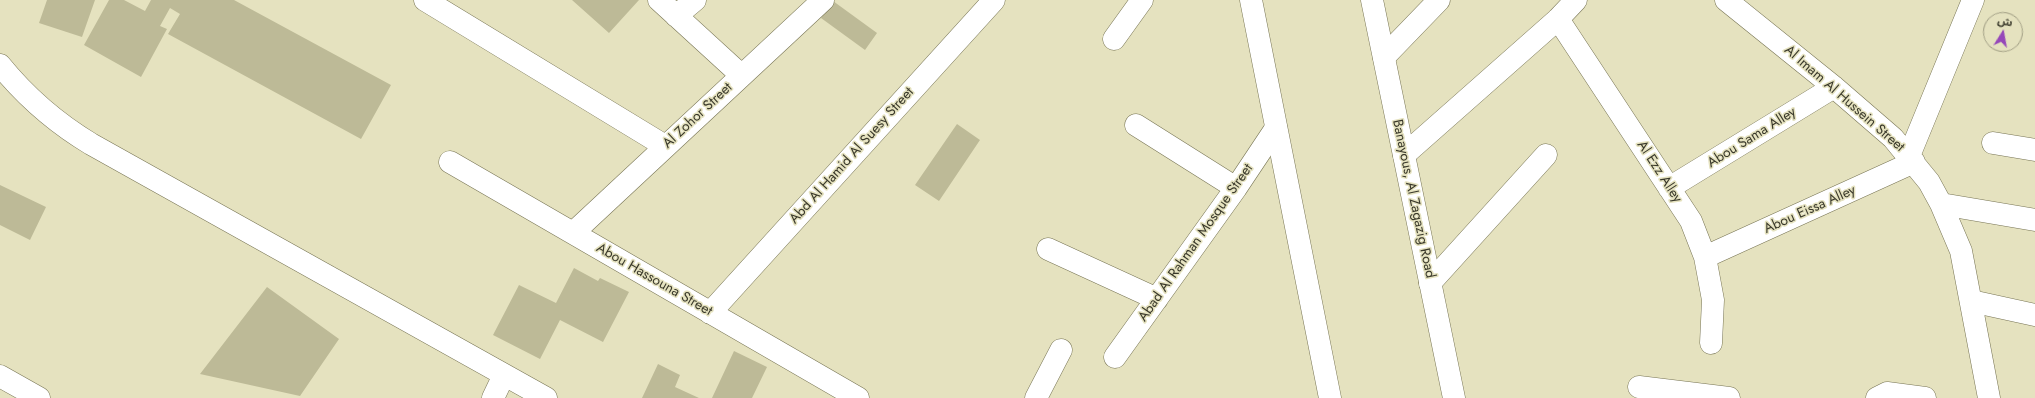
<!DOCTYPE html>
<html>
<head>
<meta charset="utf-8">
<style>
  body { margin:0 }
  #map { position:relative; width:2035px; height:398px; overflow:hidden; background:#e5e2bf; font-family:Jost,"Noto Sans Arabic",sans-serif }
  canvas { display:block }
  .north { position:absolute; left:1983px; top:12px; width:40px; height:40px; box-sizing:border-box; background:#e5e2bf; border:1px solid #a19e84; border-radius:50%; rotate:11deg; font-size:11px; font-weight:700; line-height:16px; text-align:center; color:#3a392b }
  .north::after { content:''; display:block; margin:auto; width:14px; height:18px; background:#9648b9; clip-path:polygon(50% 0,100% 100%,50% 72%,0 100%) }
</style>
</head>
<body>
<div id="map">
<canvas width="2035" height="398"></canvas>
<div class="north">ش</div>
</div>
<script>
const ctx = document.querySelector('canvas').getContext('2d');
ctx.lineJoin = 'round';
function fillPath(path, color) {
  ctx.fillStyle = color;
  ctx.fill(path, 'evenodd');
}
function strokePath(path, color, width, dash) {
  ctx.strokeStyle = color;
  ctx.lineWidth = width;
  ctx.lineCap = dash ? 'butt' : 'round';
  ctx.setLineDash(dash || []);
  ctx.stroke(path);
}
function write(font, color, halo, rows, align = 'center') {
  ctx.font = font + ' Jost,sans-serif';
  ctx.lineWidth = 3;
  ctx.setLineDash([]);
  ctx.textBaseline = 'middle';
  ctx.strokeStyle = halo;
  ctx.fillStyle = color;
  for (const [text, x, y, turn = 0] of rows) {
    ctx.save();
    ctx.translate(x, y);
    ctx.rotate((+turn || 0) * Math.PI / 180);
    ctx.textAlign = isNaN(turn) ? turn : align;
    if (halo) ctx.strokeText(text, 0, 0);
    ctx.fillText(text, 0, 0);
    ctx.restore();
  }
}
fillPath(new Path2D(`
  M47 0H95L82 37 39 23Z
  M109 0H124L145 11 151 0H234L391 85 361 139 168 34 180 14 170 8 160 26 167 29 141 77 84 45Z
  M572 0H639L609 33Z
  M833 1 877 33 865 50 821 18Z
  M957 124 980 140 939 201 915 185Z
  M0 185 46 207 30 240 0 225Z
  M574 268 598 281 600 278 629 292 603 342 560 320 540 359 493 335 519 285 556 303Z
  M267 287 339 339 300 396 200 374Z
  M734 351 767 367 752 398H712Z
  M658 364 680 375 675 387 699 398H642Z`), '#bdba97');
const street = new Path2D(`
  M425 0 665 146
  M659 0 741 75
  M1726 0 1834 87 1893 138 1929 182 1941 204 1961 251 1989 398
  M676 16 695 0
  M1558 19 1691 221 1705 257 1713 300 1711 343
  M1114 39 1142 0
  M1384 57 1439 0
  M0 65C26 97 56 123 91 144L546 398
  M1136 125 1236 188
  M1993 143 2035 150
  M1404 155 1558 19 1576 0
  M1909 156 1973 0
  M450 162 858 398
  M1669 188 1834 87
  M1941 204 2035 220
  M573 233 823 0
  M1048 249 1157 299
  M1705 257 1914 162
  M1430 283 1546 155
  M1971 301 2035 315
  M710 313 994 0
  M1115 357 1236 188 1276 128
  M0 376 39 398
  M1639 387 1729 398
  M493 398 504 375
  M1036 398 1061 350
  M1877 398 1887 393 1925 398`);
const secondary = new Path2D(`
  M1251 0 1330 398
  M1372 0 1454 398`);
strokePath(street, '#777454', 23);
strokePath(secondary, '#777454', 23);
strokePath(street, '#fff', 22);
strokePath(secondary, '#fff', 22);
write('14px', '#3a392b', '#e5e2bf', [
  ["Al Imam Al Hussein Street",1844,99,41],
  ["Al Zohor Street",698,116,-43],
  ["Abou Sama Alley",1752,138,-32],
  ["Abd Al Hamid Al Suesy Street",852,156,-48],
  ["Al Ezz Alley",1659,172,57],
  ["Banayous, Al Zagazig Road",1413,199,78],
  ["Abou Eissa Alley",1810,210,-24],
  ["Abad Al Rahman Mosque Street",1196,243,-55],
  ["Abou Hassouna Street",654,280,30]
]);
</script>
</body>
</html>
